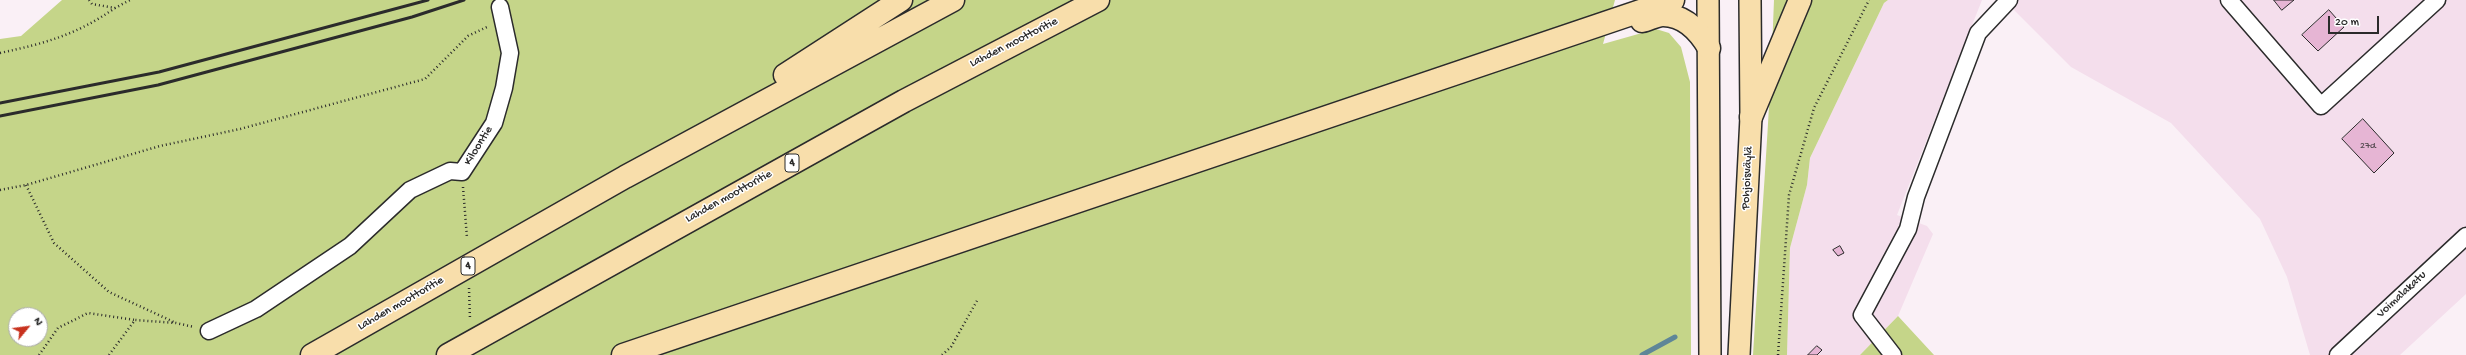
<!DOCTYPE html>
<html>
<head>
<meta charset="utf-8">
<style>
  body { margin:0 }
  #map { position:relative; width:2466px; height:355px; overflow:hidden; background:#faf0f6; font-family:"Gochi Hand",sans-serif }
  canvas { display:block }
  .north { position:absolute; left:8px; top:307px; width:40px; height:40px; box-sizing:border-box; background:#fff; border:1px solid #aaa; border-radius:50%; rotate:61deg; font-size:11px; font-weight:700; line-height:16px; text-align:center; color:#2b2b2b }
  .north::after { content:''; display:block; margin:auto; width:14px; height:18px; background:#c8321e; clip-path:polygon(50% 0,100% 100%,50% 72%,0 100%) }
  .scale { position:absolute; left:2328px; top:16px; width:51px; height:18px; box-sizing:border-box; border:2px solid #2b2b2b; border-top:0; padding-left:5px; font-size:12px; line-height:14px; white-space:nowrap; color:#2b2b2b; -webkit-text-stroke:3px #fff; paint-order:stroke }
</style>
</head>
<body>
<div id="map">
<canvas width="2466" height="355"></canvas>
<div class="north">N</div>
<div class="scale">20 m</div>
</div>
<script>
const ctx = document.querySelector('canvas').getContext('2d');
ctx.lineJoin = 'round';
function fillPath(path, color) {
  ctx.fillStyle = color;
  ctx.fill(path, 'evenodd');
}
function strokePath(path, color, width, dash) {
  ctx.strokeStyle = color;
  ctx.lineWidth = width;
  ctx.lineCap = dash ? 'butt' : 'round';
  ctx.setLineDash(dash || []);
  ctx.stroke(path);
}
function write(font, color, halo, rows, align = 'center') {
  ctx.font = font + ' "Gochi Hand",sans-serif';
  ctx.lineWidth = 3;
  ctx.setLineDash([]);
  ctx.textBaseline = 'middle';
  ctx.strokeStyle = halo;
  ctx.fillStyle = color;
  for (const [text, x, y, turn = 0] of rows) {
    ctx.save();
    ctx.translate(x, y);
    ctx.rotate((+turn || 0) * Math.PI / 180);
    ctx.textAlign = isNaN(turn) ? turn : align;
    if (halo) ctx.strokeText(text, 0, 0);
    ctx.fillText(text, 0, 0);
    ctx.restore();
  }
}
fillPath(new Path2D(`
  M1888 0H1982L1897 215 1927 226 1933 234 1898 316 1860 355H1787L1790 248 1807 185 1810 158 1884 3Z
  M2004 0H2466V294L2400 355H2310L2287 277 2260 219 2171 123 2071 67Z`), '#f4deec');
fillPath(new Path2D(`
  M62 0H1615L1603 44 1656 29 1669 33 1681 47 1690 82 1691 355H0V39L21 36ZM16 315H40V339H16Z
  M1774 0H1888L1884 3 1810 158 1807 185 1790 248 1787 355H1753C1760 237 1770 119 1774 0Z
  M1898 316 1934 355H1860Z`), '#c5d589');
strokePath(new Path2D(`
  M1642 355 1675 337`), '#5e8698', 5);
const building = new Path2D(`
  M2274 0H2294L2282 10Z
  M2329 10 2344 27 2318 51 2302 35Z
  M2363 119 2394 153 2374 173 2342 139Z
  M1840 246 1844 253 1838 256 1833 250Z
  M1817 346 1822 350 1817 355H1808Z`);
fillPath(building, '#e6b5d4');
strokePath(building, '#2b2b2b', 1);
const minor = new Path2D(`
  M2229 0 2321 106 2437 0
  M209 331 256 309 350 246 410 190 450 171 462 172 494 123 504 88 510 53 500 7
  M1893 355 1862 315 1908 229 1916 197 1978 33 2009 0
  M2338 355 2466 236`);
const major = new Path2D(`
  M1708 0 1710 355
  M1739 355 1751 117 1750 0`);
const highway = new Path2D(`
  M1642 21C1648 20 1656 15 1663 15 1685 15 1699 31 1709 48
  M785 75 901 0
  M1751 117 1800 0
  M312 355 625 177 953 0
  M448 355 904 101 1098 0
  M623 355 1673 0`);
strokePath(minor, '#2b2b2b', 19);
strokePath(major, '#2b2b2b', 24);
strokePath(highway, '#2b2b2b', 25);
strokePath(new Path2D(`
  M89 0 92 4 115 8 130 0
  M0 53C46 43 76 35 115 8
  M26 185 54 243 109 292 176 323
  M463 187 467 238
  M0 190 26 185 160 146 240 129 425 79 468 36 489 26
  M469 288 470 320
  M39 355 58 328 88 313 135 320
  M109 355 135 320 176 323 194 327
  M942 355 951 347 978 299
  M1778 355 1789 195 1814 108 1869 0`), '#2b2b2b', 2.5, [1, 3]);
strokePath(minor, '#fff', 16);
strokePath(major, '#f8deab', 21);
strokePath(highway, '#f8deab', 22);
strokePath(new Path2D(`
  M0 103 159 72 428 0
  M0 116 158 85 412 17 464 0`), '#2b2b2b', 3);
write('10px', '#5a4e55', null, [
  ["27d",2368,146]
]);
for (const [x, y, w] of [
  [792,163,14],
  [468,266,14]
]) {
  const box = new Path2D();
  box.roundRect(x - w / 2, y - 9, w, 18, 3);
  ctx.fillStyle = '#fff';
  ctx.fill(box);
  strokePath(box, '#2b2b2b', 1);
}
write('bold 11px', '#2b2b2b', null, [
  ["4",792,163],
  ["4",468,266]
]);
write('12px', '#2b2b2b', '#fff', [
  ["Lahden moottoritie",1014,43,-27],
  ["Kiloontie",479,146,-58],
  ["Pohjoisväylä",1748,178,-87],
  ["Lahden moottoritie",729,197,-29],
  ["Voimalakatu",2402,295,-43],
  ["Lahden moottoritie",401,304,-30]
]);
</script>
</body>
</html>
